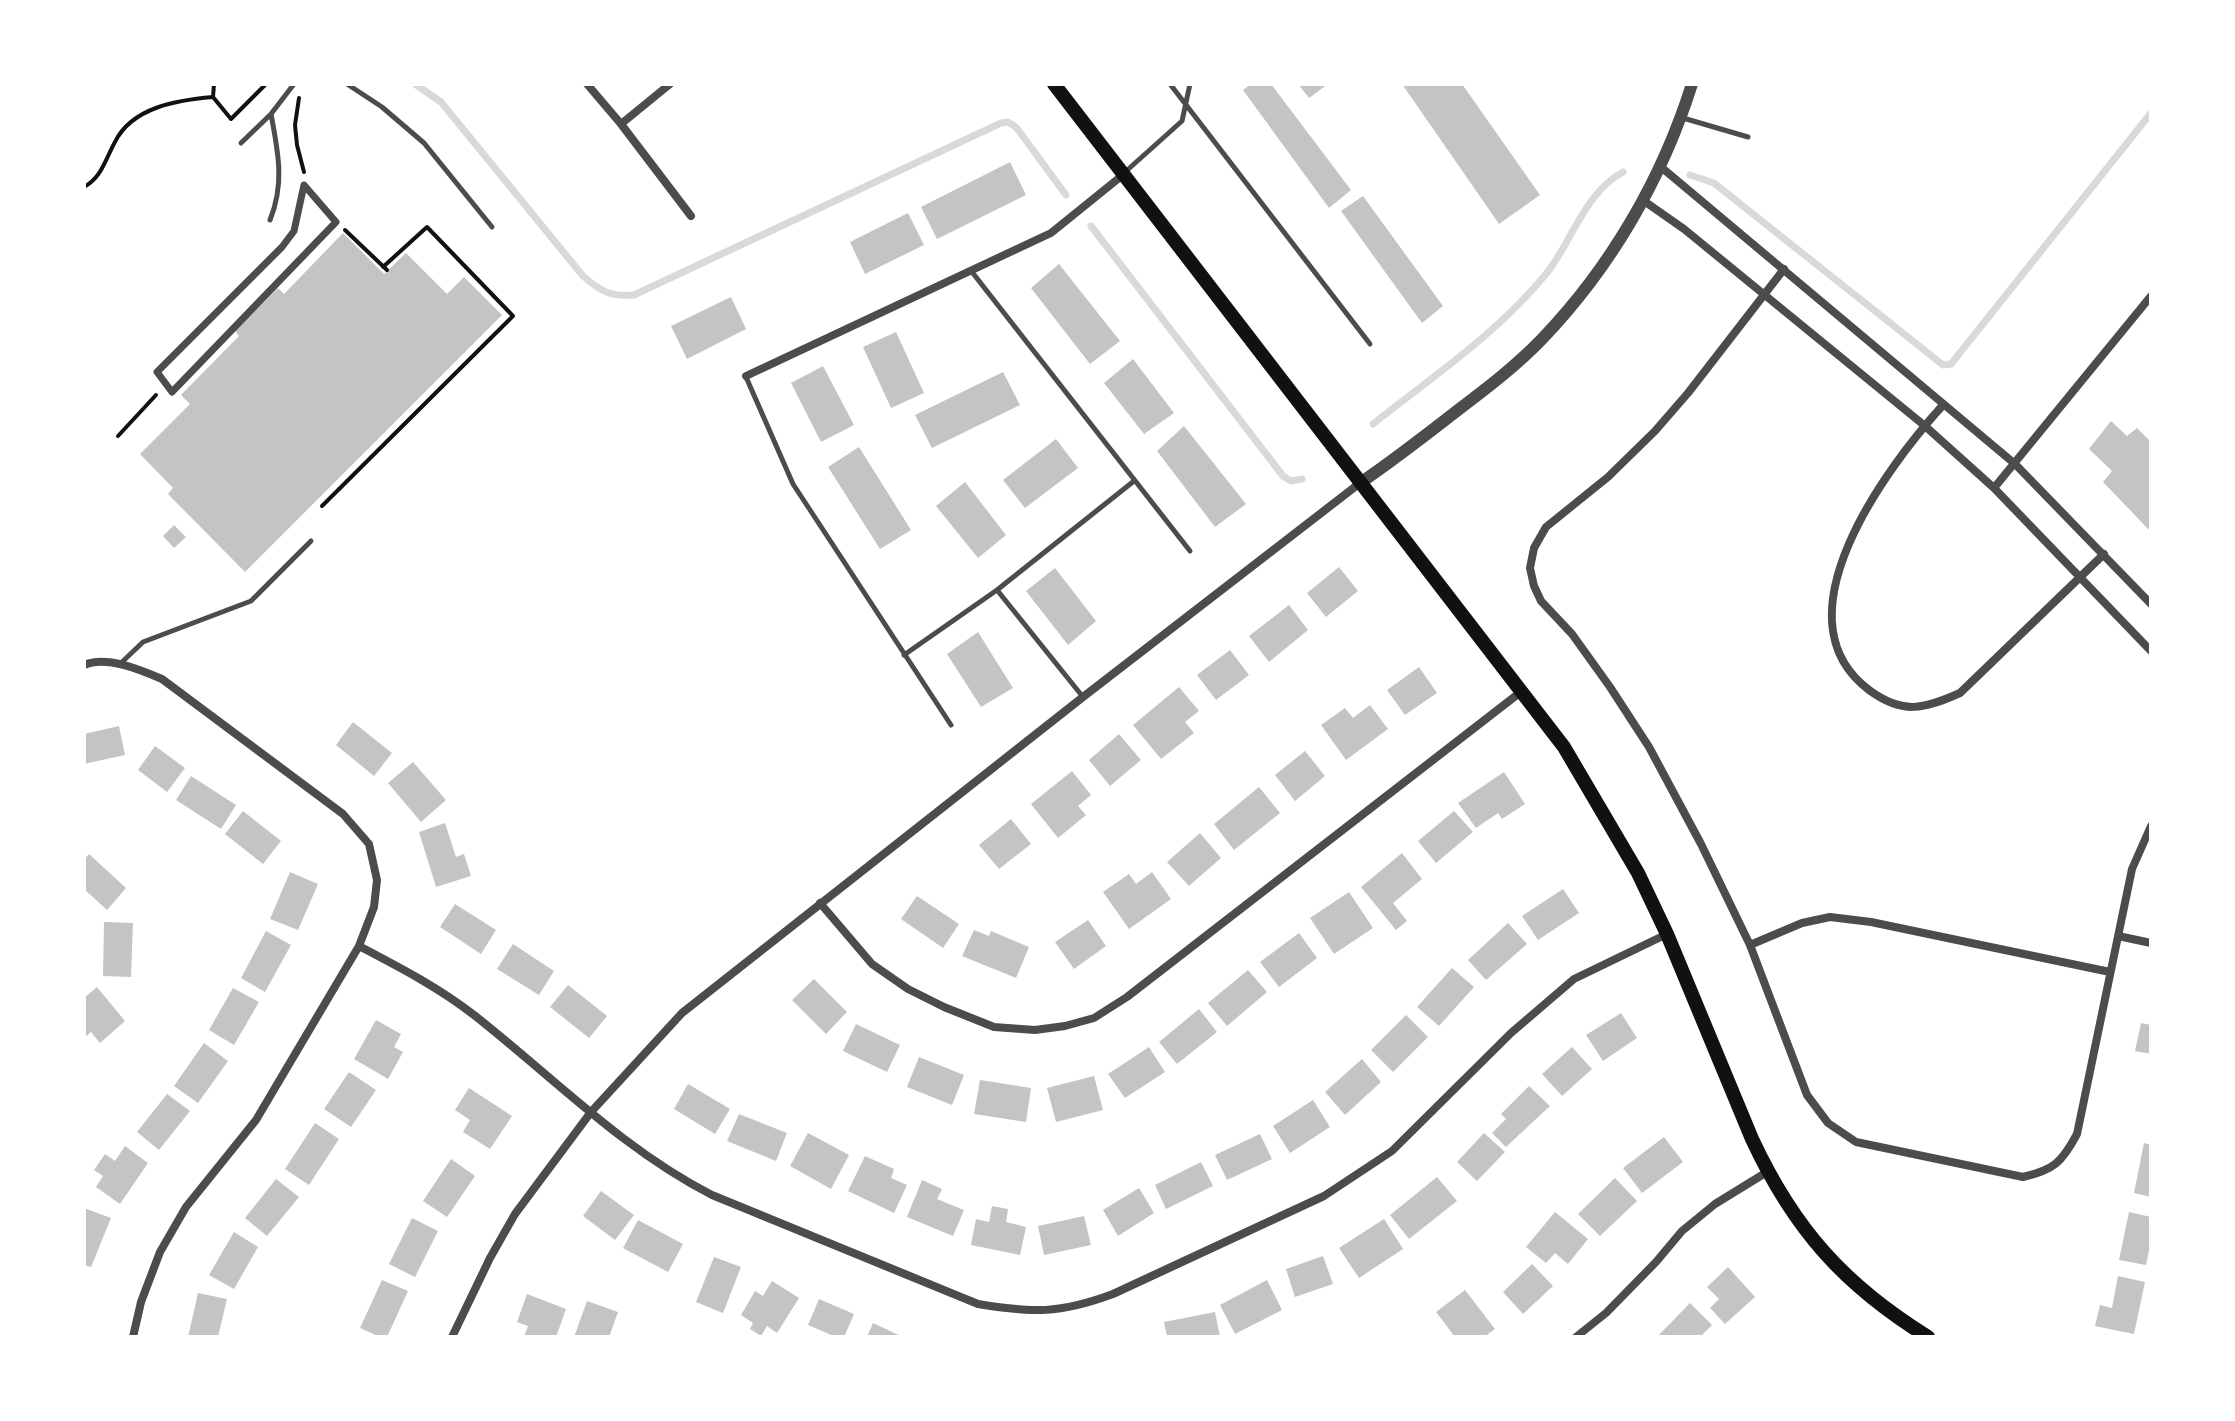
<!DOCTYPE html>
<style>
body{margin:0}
#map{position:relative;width:2235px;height:1421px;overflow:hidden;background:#fff;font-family:Lato,sans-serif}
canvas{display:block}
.frame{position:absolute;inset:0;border:86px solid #fff;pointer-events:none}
</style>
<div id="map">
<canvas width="2235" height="1421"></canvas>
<div class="frame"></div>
</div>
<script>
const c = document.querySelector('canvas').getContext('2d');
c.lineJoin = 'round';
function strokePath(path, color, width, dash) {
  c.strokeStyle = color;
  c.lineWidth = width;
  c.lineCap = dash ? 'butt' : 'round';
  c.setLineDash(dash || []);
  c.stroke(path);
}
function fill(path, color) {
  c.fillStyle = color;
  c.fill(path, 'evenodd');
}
const stream = new Path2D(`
 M415 84 441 102 583 276C600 291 610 297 634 295L1001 123 1008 122 1016 127 1066 195
 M1690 175 1714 183 1943 365 1951 364 2151 113
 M1091 226 1283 476 1291 481 1302 479
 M1373 424C1432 377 1498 333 1546 274 1572 242 1584 193 1623 172`);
const building = new Path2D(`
 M1251 84H1271L1351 190 1329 208 1243 90Z
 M1298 84H1328L1309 98Z
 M1402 84H1462L1540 195 1499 224Z
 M1010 162 1026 195 937 239 921 207Z
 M1363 196 1443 306 1422 323 1341 211Z
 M908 213 924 245 865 274 850 242Z
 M343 233 384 274 406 253 447 294 464 277 502 315 245 572 168 494 173 488 140 454 190 404 181 395 239 336 235 331 278 288 284 294Z
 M1059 264 1120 341 1090 364 1031 288Z
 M731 297 746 329 687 359 671 326Z
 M896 332 924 393 891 408 863 347Z
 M1133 359 1174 413 1144 434 1104 383Z
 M823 366 854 425 821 442 791 383Z
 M1003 372 1020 405 932 448 915 415Z
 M2111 421 2127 436 2137 428 2151 442V532L2103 482 2112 471 2089 449Z
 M1184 426 1246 504 1215 527 1157 451Z
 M1056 439 1078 468 1025 508 1003 480Z
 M859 447 911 530 880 549 828 467Z
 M965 482 1006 535 978 558 936 506Z
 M174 525 186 537 174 548 163 536Z
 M1339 567 1358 591 1326 617 1307 593Z
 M1055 568 1096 621 1068 645 1026 591Z
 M1289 605 1308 630 1269 662 1249 636Z
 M978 632 1013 688 981 707 947 654Z
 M1230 650 1249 675 1216 700 1197 675Z
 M1419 667 1437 693 1405 715 1387 690Z
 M1179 687 1199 711 1185 722 1194 733 1161 759 1133 725Z
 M1370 705 1388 729 1346 760 1321 725 1345 708 1353 718Z
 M353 722 392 753 374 776 336 745Z
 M119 726 125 755 84 764V734Z
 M1119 734 1141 760 1110 786 1089 760Z
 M155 746 185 768 167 792 138 770Z
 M1305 751 1325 776 1295 801 1275 775Z
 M413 762 446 800 421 822 388 783Z
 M1072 771 1091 795 1078 806 1086 815 1058 838 1031 804Z
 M1504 772 1525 804 1502 819 1498 813 1476 828 1458 803Z
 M191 776 236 805 221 829 176 800Z
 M1259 787 1280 813 1234 850 1214 824Z
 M243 811 281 841 263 864 225 834Z
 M1454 811 1473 832 1436 863 1418 841Z
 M1011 819 1031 844 999 869 979 845Z
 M445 823 456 857 464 854 471 876 436 887 419 832Z
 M1200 833 1221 858 1189 886 1167 862Z
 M1402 853 1422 879 1393 903 1407 921 1396 930 1361 887Z
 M89 854 126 888 107 910 84 889V860Z
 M290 872 318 884 298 930 270 919Z
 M1152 872 1171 899 1129 929 1103 892 1129 874 1136 884Z
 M1563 889 1579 913 1538 940 1522 916Z
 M1349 892 1373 928 1334 954 1310 918Z
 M917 896 959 924 943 948 901 919Z
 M455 904 496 930 481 954 440 927Z
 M1088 920 1106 946 1074 969 1055 942Z
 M104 922 133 923 131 977 103 976Z
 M1508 923 1527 944 1486 980 1468 960Z
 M974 930 989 936 991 931 1029 947 1016 978 962 956Z
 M266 931 291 945 265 992 241 978Z
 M1299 933 1317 958 1279 987 1260 962Z
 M513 944 554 971 539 995 497 969Z
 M1452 968 1474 987 1439 1026 1417 1007Z
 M1248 970 1267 992 1227 1026 1208 1003Z
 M814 979 847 1012 826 1034 792 1000Z
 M568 985 607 1016 589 1038 550 1007Z
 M97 987 125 1021 100 1043 91 1032 84 1038V998Z
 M233 988 259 1002 234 1045 209 1030Z
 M1199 1009 1217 1032 1177 1064 1159 1042Z
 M1621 1013 1637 1038 1603 1061 1586 1035Z
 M1406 1015 1428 1037 1393 1072 1371 1050Z
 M376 1020 401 1034 394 1047 403 1052 388 1079 354 1059Z
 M2141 1023 2151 1025V1054L2135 1051Z
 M856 1024 900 1045 887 1072 843 1051Z
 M204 1043 228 1061 198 1103 174 1086Z
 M1149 1047 1165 1072 1125 1098 1108 1074Z
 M1572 1047 1592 1069 1562 1096 1542 1074Z
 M919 1057 964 1075 952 1105 907 1087Z
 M1362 1059 1381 1082 1345 1115 1325 1092Z
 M349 1072 376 1090 351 1127 324 1109Z
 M1094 1076 1103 1110 1056 1122 1047 1088Z
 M980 1080 1031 1088 1026 1122 974 1114Z
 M688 1084 730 1109 715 1134 674 1109Z
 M1529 1086 1550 1106 1506 1147 1492 1133 1506 1119 1501 1114Z
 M469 1088 512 1116 490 1149 463 1132 470 1120 455 1110Z
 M167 1094 190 1111 159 1150 137 1132Z
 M1313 1100 1330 1127 1290 1153 1273 1126Z
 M739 1114 787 1133 776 1161 727 1141Z
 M315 1123 339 1139 309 1185 285 1169Z
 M808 1133 849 1155 831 1189 790 1166Z
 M1484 1133 1505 1152 1477 1181 1457 1162Z
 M1260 1134 1272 1159 1227 1180 1215 1155Z
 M1664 1137 1683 1162 1642 1193 1623 1168Z
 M2144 1143 2151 1145V1197L2134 1193Z
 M125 1146 148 1163 120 1204 96 1187 103 1176 94 1170 105 1154 115 1161Z
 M865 1156 894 1169 891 1178 907 1185 894 1213 848 1191Z
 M451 1159 475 1176 447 1217 423 1201Z
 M1201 1162 1213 1186 1166 1209 1155 1185Z
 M1437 1177 1457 1201 1409 1239 1390 1215Z
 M1615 1178 1637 1201 1600 1236 1578 1214Z
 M276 1179 299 1197 267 1236 245 1218Z
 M922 1180 942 1189 937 1199 964 1210 953 1236 907 1217Z
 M1139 1188 1154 1213 1118 1236 1103 1210Z
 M601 1191 634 1215 615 1240 583 1216Z
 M992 1206 1008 1209 1006 1222 1026 1227 1020 1255 971 1245 976 1219 989 1222Z
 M84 1208 111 1218 91 1267 84 1265Z
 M1555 1212 1588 1239 1568 1264 1555 1253 1546 1263 1526 1247Z
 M2129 1212 2151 1217V1241L2146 1265 2119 1260Z
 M1084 1216 1091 1245 1044 1255 1038 1226Z
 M412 1218 438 1231 415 1277 389 1264Z
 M1384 1219 1403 1249 1359 1278 1339 1248Z
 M638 1220 683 1244 668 1272 623 1248Z
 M234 1232 258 1247 234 1289 209 1275Z
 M1323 1256 1333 1284 1295 1297 1286 1269Z
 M714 1257 741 1267 723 1313 696 1302Z
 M1532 1264 1553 1286 1523 1314 1503 1292Z
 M1728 1267 1755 1297 1725 1324 1710 1308 1719 1299 1707 1287Z
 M2118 1276 2145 1282 2134 1334 2095 1326 2100 1305 2112 1308Z
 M382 1280 408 1291 387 1337H380L360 1328Z
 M1267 1280 1282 1310 1235 1334 1220 1305Z
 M772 1281 799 1298 777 1333 767 1326 761 1336 750 1329 753 1323 741 1315 755 1291 763 1296Z
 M1465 1290 1495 1329 1484 1337H1455L1436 1312Z
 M198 1293 227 1299 218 1337H188Z
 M527 1294 566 1309 556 1337H524L528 1326 517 1322Z
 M819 1299 854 1314 844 1337H836L808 1325Z
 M587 1301 618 1312 609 1337H574Z
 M1690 1303 1712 1325 1700 1337H1657Z
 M1215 1312 1220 1337H1167L1164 1322Z
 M873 1323 903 1337H867Z`);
const path = new Path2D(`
 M213 97 231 119 266 84
 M299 98 295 125 297 145 304 172
 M84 187C102 177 105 160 115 142 132 107 178 100 213 97L214 84
 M345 230 387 270
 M118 436 156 395
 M322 506 513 316 427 227 383 267`);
const service = new Path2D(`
 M347 84 382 107 424 143 492 227
 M1170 84 1370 344
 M1683 118 1748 137
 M241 143 270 115
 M1124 173 1182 121 1190 84
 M270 220C285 183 278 152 271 114L294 84
 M972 272 1190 551
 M746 377 793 484 951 725
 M997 590 1083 697
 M904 655 997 590 1134 481
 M121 663 143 642 251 601 311 541`);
const pedestrian = new Path2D(`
 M304 185 336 222 172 392 157 372 282 247 294 231Z`);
const minor = new Path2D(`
 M587 84 621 124 691 216
 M621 124 670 84
 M1661 167 2015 464 2151 604
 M1644 201 1684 229 1925 426 1994 488 2151 651
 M1784 269 1688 393 1655 431 1608 477 1546 527 1534 548 1530 568 1534 586 1541 601 1572 634 1610 687 1649 747 1701 844 1750 945 1807 1095 1828 1123 1856 1142 2023 1177C2054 1170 2062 1162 2077 1134L2132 869 2151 826
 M746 376 1051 233 1124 174
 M1943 405C1887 467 1773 618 1869 690 1903 715 1924 709 1960 693L2104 554
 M1994 488 2151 296
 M84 665C106 655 141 670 162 679L343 814 369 844 377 880 374 907 359 946 256 1120 186 1207 160 1252 141 1302 133 1337
 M820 903 872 964 908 989 944 1007 994 1027 1035 1030 1065 1026 1094 1018 1127 997 1522 691
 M2118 936 2151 943
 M1750 945 1802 923 1830 917 1871 922 2110 972
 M359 946C399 967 438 987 474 1015 553 1077 622 1149 712 1195L978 1304C1033 1313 1059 1314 1113 1294L1324 1196 1392 1151 1511 1033 1574 979 1667 934
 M452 1337 490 1258 515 1214 591 1112 682 1013 1083 697 1360 483
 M1576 1337 1606 1313 1656 1262 1682 1231 1715 1204 1767 1172`);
const tertiary = new Path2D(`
 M1360 483C1394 460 1426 435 1458 410 1487 388 1516 366 1542 339 1611 267 1662 179 1692 84`);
const secondary = new Path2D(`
 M1054 84 1564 747 1638 873 1667 934 1752 1139C1794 1229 1844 1285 1928 1337`);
strokePath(stream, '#d9d9d9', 7);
fill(building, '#c4c4c4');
strokePath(path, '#111', 4);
strokePath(service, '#4c4c4c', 5);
strokePath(pedestrian, '#4c4c4c', 7);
strokePath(minor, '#4c4c4c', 8);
strokePath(tertiary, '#4c4c4c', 12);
strokePath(secondary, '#111', 14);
</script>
